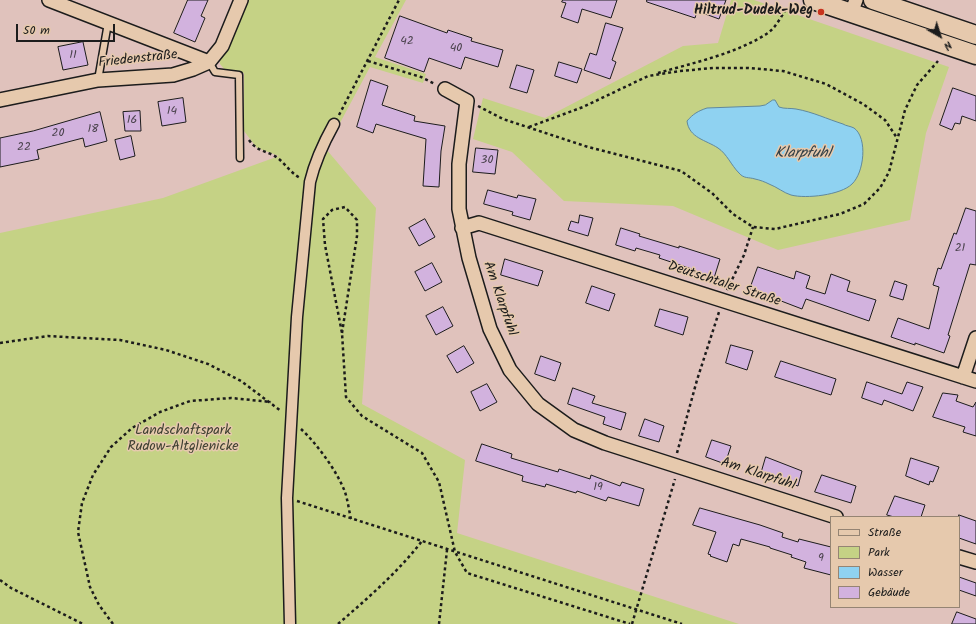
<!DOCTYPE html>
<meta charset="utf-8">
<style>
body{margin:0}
#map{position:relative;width:976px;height:624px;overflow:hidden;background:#e0c2bc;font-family:Kalam,sans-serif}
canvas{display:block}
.legend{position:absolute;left:830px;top:516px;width:130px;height:92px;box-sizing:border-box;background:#e6c9ad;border:1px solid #958473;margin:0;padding:5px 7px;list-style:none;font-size:12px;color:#1c1c1c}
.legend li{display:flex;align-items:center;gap:8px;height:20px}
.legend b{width:20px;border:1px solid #958473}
.north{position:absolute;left:920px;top:16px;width:40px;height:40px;-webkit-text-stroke:3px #e6c9ad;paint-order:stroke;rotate:141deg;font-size:11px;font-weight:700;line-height:16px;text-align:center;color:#1c1c1c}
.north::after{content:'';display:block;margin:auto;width:14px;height:18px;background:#1c1c1c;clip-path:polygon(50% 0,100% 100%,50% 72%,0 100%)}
.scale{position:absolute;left:16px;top:24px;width:99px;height:18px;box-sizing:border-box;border:2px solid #1c1c1c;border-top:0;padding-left:5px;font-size:12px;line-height:14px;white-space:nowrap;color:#1c1c1c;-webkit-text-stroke:3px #e6c9ad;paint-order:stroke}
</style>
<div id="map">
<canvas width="976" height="624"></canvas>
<ul class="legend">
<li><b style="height:5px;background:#e6c9ad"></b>Straße</li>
<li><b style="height:11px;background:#c5d285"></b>Park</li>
<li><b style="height:11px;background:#8fd2f1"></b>Wasser</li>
<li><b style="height:11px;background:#d2b2de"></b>Gebäude</li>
</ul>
<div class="north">N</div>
<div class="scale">50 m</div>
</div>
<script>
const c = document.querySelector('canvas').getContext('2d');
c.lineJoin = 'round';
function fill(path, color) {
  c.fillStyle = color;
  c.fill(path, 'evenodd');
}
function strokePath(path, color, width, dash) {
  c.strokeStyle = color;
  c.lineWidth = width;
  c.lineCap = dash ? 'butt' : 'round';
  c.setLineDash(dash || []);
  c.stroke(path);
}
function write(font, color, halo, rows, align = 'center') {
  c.font = font + ' Kalam,sans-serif';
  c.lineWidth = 3;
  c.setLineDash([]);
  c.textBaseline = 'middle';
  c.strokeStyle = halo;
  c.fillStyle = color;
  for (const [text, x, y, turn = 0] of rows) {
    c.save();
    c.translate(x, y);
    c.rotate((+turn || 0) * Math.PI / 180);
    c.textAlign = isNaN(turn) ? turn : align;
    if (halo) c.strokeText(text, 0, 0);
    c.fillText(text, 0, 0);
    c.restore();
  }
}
const green = new Path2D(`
 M248 0H406L375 57 426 74 423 83 370 67 326 149 376 208 362 404 465 460 457 533 739 624H0V233L163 198 279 156 257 148 244 131V73L225 70 220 64V57Z
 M731 0H754L949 67 926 133 910 220 778 250 673 206 564 201 512 152 473 139 483 98 545 118 683 46 718 43Z`);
const water = new Path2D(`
 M773 100H775L779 107C784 109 791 108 796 109 813 112 827 119 843 124 846 126 850 126 854 128 868 138 864 173 852 184 841 195 806 199 791 195 784 193 777 187 769 184 765 182 760 180 755 179 749 177 744 179 739 173 731 165 727 154 718 148 706 140 689 138 687 121 693 114 698 111 707 108L760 106 765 105Z`);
const building = new Path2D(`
 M188 0H208L201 16 205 18 195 42 174 33Z
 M563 0H617L611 18 582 9 578 23 561 17 566 3 562 2Z
 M647 0H726L719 19 697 11 695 18 647 2Z
 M400 16 447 33 448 30 472 38 471 41 503 50 498 67 465 57 461 69 429 58 424 72 385 58Z
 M606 23 623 28 612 60 616 62 610 79 584 70 590 53 596 55Z
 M83 42 88 65 63 70 58 47Z
 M559 62 582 69 577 83 555 76Z
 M517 65 534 70 527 93 510 88Z
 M371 80 388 86 382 105 415 116 414 121 445 126 441 151 439 187 423 186 426 139 376 124 373 133 357 127Z
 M953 88 976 96V121L962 116 960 124 955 123 952 130 940 125Z
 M183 98 186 122 162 126 158 102Z
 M140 111 141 131H125L123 112Z
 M100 112 107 141 85 147 83 138 37 150 39 159 0 167V138L33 131Z
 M131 136 135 156 120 160 115 140Z
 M476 148 498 150 495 174 473 172Z
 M488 190 517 198 518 195 536 199 530 220 512 215 513 212 484 204Z
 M966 208 976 211V265L970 264 948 335 950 336 944 353 915 343V345L891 337 898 318 929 329 939 287 933 285 938 268 941 269 954 233 956 234Z
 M580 215 593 218 588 236 568 230 571 221 578 223Z
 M425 219 435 237 419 246 409 228Z
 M621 228 640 234 639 236 679 248V246L720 259 714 278 692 271V269L659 258 660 255 636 248 635 251 616 245Z
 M505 259 543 271 538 286 501 275Z
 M432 263 442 282 425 291 415 272Z
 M758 267 794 279 796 271 810 276 806 288 825 294 831 274 850 281 847 291 876 300 869 321 806 299 802 309 750 289Z
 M895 281 907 285 903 300 890 296Z
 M592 286 615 294 609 311 586 303Z
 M443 307 453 326 436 335 426 316Z
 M660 309 688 317 683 335 655 326Z
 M731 345 753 351 747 370 726 363Z
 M464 346 474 363 457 373 447 356Z
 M541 356 561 363 555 381 535 374Z
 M781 361 836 379 831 395 775 377Z
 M867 382 902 394 907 382 923 387 913 411 884 400 882 405 862 398Z
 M487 384 497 402 480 411 471 392Z
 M573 388 595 396 592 403 626 413 621 430 603 424 605 417 568 404Z
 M943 393 958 395 956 401 973 407 976 402V436L963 432 965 427 933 417Z
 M645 419 664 426 659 442 639 436Z
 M712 440 731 446 725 464 706 457Z
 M482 444 512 454 511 458 558 472 559 469 590 479 591 475 620 486 622 482 644 489 639 506 608 497 606 501 577 491 576 493 546 484 545 487 522 481 523 476 476 461Z
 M766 457 802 471 798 486 761 474Z
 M911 458 939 467 933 482 930 481 929 485 906 476Z
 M822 475 856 486 851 503 815 492Z
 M895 496 925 505 921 517H894L887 515Z
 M700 508 760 525 783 533 782 537 798 542 799 539 831 547V575L804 568 806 562 791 557 792 555 770 548V547L741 539 739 546 733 544 727 562 710 556 711 555 708 554 716 532 693 525Z
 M959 515 976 521V544L959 538Z
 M959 577 976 583V596L959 590Z
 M957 612 976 619V624H952Z`);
const path = new Path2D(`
 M368 61 421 77 435 84
 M658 73C693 63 738 53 768 33 776 27 781 17 786 9
 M478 106 503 119 588 147 681 171 712 193 733 214 753 227 775 229 840 214 864 204 880 188 889 172 905 110 917 85 938 61
 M339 115 399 0
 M529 127 583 107 648 76 680 71 713 68H748L783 71 826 84 863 104 885 120 897 138
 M249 140C258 153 268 150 279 159 286 165 291 173 300 178
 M727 290 744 255 753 227
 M342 333 357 236V220L345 207 332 210 323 219 325 245 342 333 346 397 362 416 422 453 439 482 455 552 467 573 630 624
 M0 343 48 336 120 340 166 350 208 364 241 381 281 411
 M301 429C317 444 337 471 345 492 348 501 349 511 351 519
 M677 453 697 380 719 312
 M297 501 682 624
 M0 580 11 588 83 624
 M113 624 99 605 90 587 78 532 82 503 93 475 111 447 132 428 160 412 190 401 231 398 271 402
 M338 624C368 598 398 572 422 541
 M439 624 447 550
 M632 624 675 479`);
const service = new Path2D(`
 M209 62 215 72 239 75 240 158
 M98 80 108 23`);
const pedestrian = new Path2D(`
 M290 624 287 498 297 317 310 182C315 161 324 142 334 124`);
const minor = new Path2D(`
 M49 0 209 62
 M851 13 856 0
 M445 89 467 101 459 164V209L469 258 490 329 510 370 538 404 574 430 605 443 836 517
 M0 100 98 80 173 75 193 69 209 62 222 46 241 0
 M462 228 479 223 976 381
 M963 377 976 338
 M959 557 976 562`);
const secondary = new Path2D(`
 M813 0 976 55
 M873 0 976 35`);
const markers = [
 [821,12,4,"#c8321e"]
];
const numberNames = [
 ["42",407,42],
 ["40",456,49],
 ["11",73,56],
 ["14",172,112],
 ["16",132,121],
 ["18",93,130],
 ["20",58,134],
 ["22",24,148],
 ["30",487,161],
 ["21",960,249],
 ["19",598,488],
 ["9",821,559]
];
const poiNames = [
 ["Hiltrud-Dudek-Weg",813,12]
];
const streetNames = [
 ["Friedenstraße",138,60,-6],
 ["Deutschtaler Straße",724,285,18],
 ["Am Klarpfuhl",499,299,71],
 ["Am Klarpfuhl",758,475,18]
];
const parkNames = [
 ["Landschaftspark",183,432],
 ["Rudow-Altglienicke",183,448]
];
const waterNames = [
 ["Klarpfuhl",803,154]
];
fill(green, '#c5d285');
fill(water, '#8fd2f1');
strokePath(water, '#61899c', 1);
fill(building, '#d2b2de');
strokePath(building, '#1c1c1c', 1);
strokePath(service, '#1c1c1c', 9);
strokePath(pedestrian, '#1c1c1c', 13);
strokePath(minor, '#1c1c1c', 16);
strokePath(secondary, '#1c1c1c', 21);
strokePath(path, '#1c1c1c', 2.5, [3, 3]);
strokePath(service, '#e6c9ad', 6);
strokePath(pedestrian, '#e6c9ad', 10);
strokePath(minor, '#e6c9ad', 13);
strokePath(secondary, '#e6c9ad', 18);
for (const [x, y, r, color] of markers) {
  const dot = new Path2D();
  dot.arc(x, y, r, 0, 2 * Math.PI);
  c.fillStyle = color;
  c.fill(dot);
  strokePath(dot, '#e6c9ad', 1.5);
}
write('12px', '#4a424c', null, numberNames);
write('bold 14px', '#1c1c1c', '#e6c9ad', poiNames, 'right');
write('14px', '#1c1c1c', '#e6c9ad', streetNames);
write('14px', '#3e4031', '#e6c9ad', parkNames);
write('italic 15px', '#334047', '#e6c9ad', waterNames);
</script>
